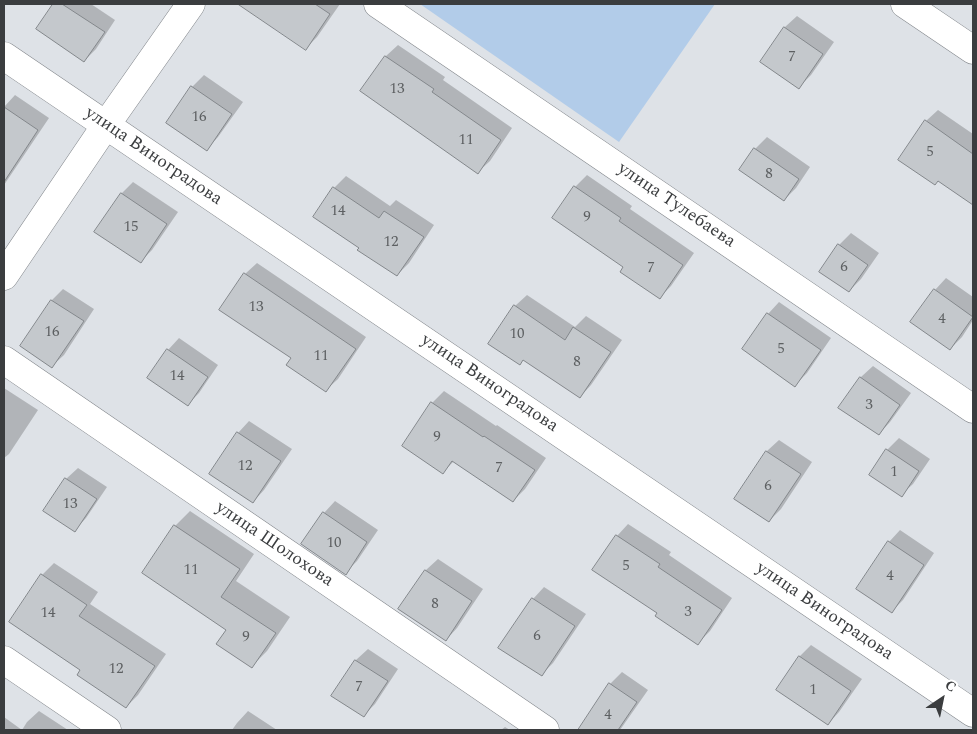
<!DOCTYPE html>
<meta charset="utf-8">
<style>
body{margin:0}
#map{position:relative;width:977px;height:734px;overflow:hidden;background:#dee2e7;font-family:Spectral,serif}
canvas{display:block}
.frame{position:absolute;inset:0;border:5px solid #3b3d3f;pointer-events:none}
.north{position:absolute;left:917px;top:674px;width:50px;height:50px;-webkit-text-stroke:4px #fff;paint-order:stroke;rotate:34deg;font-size:14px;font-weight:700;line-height:20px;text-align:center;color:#3b3d3f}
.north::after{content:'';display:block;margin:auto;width:18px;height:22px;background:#3b3d3f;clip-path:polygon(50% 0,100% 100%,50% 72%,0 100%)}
</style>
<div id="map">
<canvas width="977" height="734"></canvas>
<div class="frame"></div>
<div class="north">С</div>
</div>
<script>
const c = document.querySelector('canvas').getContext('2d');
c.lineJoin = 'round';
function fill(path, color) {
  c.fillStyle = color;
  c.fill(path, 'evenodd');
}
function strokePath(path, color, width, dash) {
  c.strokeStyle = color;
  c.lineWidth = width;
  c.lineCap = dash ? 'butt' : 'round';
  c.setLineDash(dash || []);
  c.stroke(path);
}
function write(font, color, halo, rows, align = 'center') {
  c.font = font + ' Spectral,serif';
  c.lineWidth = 4;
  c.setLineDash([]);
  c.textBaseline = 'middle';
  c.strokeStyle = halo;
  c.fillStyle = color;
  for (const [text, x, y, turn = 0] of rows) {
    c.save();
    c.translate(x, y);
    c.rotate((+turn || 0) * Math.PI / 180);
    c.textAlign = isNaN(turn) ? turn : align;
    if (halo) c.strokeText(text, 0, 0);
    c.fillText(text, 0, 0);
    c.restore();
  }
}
const green = new Path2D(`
 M420 4H715L619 142Z`);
const shadow = new Path2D(`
 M55 4H91L115 20 96 49 84 61 37 29Z
 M256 4H340L317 37 306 48 251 11Z
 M797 16 834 42 811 75 799 87 762 61 785 27Z
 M398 45 445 77 443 80 512 128 490 161 478 172 362 91 386 56Z
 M204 75 243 102 218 137 207 149 192 87Z
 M15 95 49 118 4 185V107Z
 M938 110 973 134V204L938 180 926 121Z
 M767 137 810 167 796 188 784 200 741 170 755 149Z
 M587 175 632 206 630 209 694 253 671 286 659 298 625 267 575 187Z
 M346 176 390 206 396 200 434 225 409 263 397 275 360 247 334 188Z
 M133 182 178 212 152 250 141 261 122 193Z
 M851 233 879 253 861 279 849 291 821 271 839 245Z
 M257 263 366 337 338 379 326 390 292 357 245 274Z
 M946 278 973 297V320L962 337 950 349 935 290Z
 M63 289 94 309 64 355 52 366 21 346 52 300Z
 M527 295 575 327 586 316 622 340 591 385 580 397 524 359 515 306Z
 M779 302 831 338 807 373 795 385 768 314Z
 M179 338 218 365 199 393 188 404 168 350Z
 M873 366 911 393 890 422 879 434 840 408 861 377Z
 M4 388 38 410 9 454 4 458Z
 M444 391 496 426 497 425 546 458 525 489 513 501 454 461 443 472 432 403Z
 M249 421 292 449 264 490 253 502 238 433Z
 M899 438 930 459 913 484 901 495 887 450Z
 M779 440 812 462 781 509 769 521 736 499 767 451Z
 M78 468 107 487 86 518 75 530 66 479Z
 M335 501 378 530 357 561 345 573 324 513Z
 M190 511 254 554 236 581 290 617 267 651 252 666 227 630 175 526Z
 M628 524 671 552 669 555 732 598 710 631 698 643 658 613 617 536Z
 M900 530 934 553 903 600 892 611 889 542Z
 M438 559 483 589 457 628 446 640 400 609 426 570Z
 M54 563 98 592 90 604 166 654 138 695 126 707 82 670 42 575Z
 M544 587 586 614 553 663 541 675 533 599Z
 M811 645 862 679 839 712 828 724 778 690 800 656Z
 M368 649 398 669 375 704 364 715 333 695 356 660Z
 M622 672 648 690 620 730H580L610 684Z
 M39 711 68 730H4V717L22 730 27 722Z
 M248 711 277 730H232L237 723Z
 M505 727 510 730H501Z`);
const building = new Path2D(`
 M53 4H62L105 32 84 62 36 29Z
 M238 4H315L330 14 306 50Z
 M784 27 823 54 799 89 760 62Z
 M385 56 434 89 432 92 501 140 478 174 360 91Z
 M191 86 232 114 207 151 166 123Z
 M4 107 38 130 4 182Z
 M925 120 973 154V205L938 181 935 185 898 160Z
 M754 148 799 179 784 201 739 170Z
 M574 186 621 218 619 221 683 265 660 299 620 272 623 267 552 218Z
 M333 187 379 218 384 211 424 237 397 276 357 250 359 248 313 217Z
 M121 193 167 224 141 263 94 232Z
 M838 244 868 265 849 292 819 272Z
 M244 273 356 349 326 392 286 365 291 358 219 310Z
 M934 289 973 317 950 350 910 322Z
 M51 300 84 321 52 368 20 346Z
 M514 305 565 340 573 327 611 352 580 398 523 360 520 365 488 344Z
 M767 313 821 350 795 387 742 349Z
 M167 349 208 377 188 406 147 378Z
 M860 377 900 405 879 435 838 408Z
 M431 402 483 437 484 436 535 470 513 502 452 461 443 474 402 446Z
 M237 432 281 461 253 503 209 474Z
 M886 449 919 471 902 497 869 475Z
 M766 451 801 474 769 522 734 499Z
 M65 478 97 499 75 532 43 511Z
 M323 512 367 542 346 575 301 544Z
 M174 525 240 569 221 597 276 633 252 668 216 644 226 630 142 573Z
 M616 535 660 564 658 567 722 610 698 645 655 616 657 613 592 570Z
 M888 541 924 565 892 613 856 589Z
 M425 570 472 601 446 641 398 609Z
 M41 574 87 605 79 616 155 666 126 708 77 675 80 670 9 622Z
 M532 598 575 626 542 676 498 648Z
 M799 656 851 691 828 725 776 690Z
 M355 660 388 681 364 717 331 696Z
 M609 683 637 702 618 730H578Z`);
const minor = new Path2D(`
 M378 4 973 409
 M905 4 973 50
 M4 56 973 713
 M4 276 106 125 191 4
 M4 360 545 730
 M4 660 107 730`);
const numberNames = [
 ["7",792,58],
 ["13",397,90],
 ["16",199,118],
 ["11",466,141],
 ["5",930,153],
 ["8",769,175],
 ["14",338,212],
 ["9",587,218],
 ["15",131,228],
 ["12",391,243],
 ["6",844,268],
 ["7",651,269],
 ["13",256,308],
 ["4",942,320],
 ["16",52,333],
 ["10",517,335],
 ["5",781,350],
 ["11",321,357],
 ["8",577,363],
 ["14",177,377],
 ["3",869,406],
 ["9",437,438],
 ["12",245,467],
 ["7",499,469],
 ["1",894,473],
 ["6",768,487],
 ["13",70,505],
 ["10",334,544],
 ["5",626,567],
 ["11",191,571],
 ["4",890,577],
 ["8",435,605],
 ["3",688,613],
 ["14",48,614],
 ["6",537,637],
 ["9",246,638],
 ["12",116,670],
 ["7",359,688],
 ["1",813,691],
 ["4",608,716]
];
const streetNames = [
 ["улица Виноградова",153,157,34],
 ["улица Тулебаева",676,206,34],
 ["улица Виноградова",489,384,34],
 ["улица Шолохова",274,545,34],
 ["улица Виноградова",824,612,34]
];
fill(green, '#b2cce9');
fill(shadow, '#0003');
fill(building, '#c4c8cc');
strokePath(building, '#83878b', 1);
strokePath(minor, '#82868b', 29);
strokePath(minor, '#fff', 28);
write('15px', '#5d6062', null, numberNames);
write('18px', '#3b3d3f', '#fff', streetNames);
</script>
